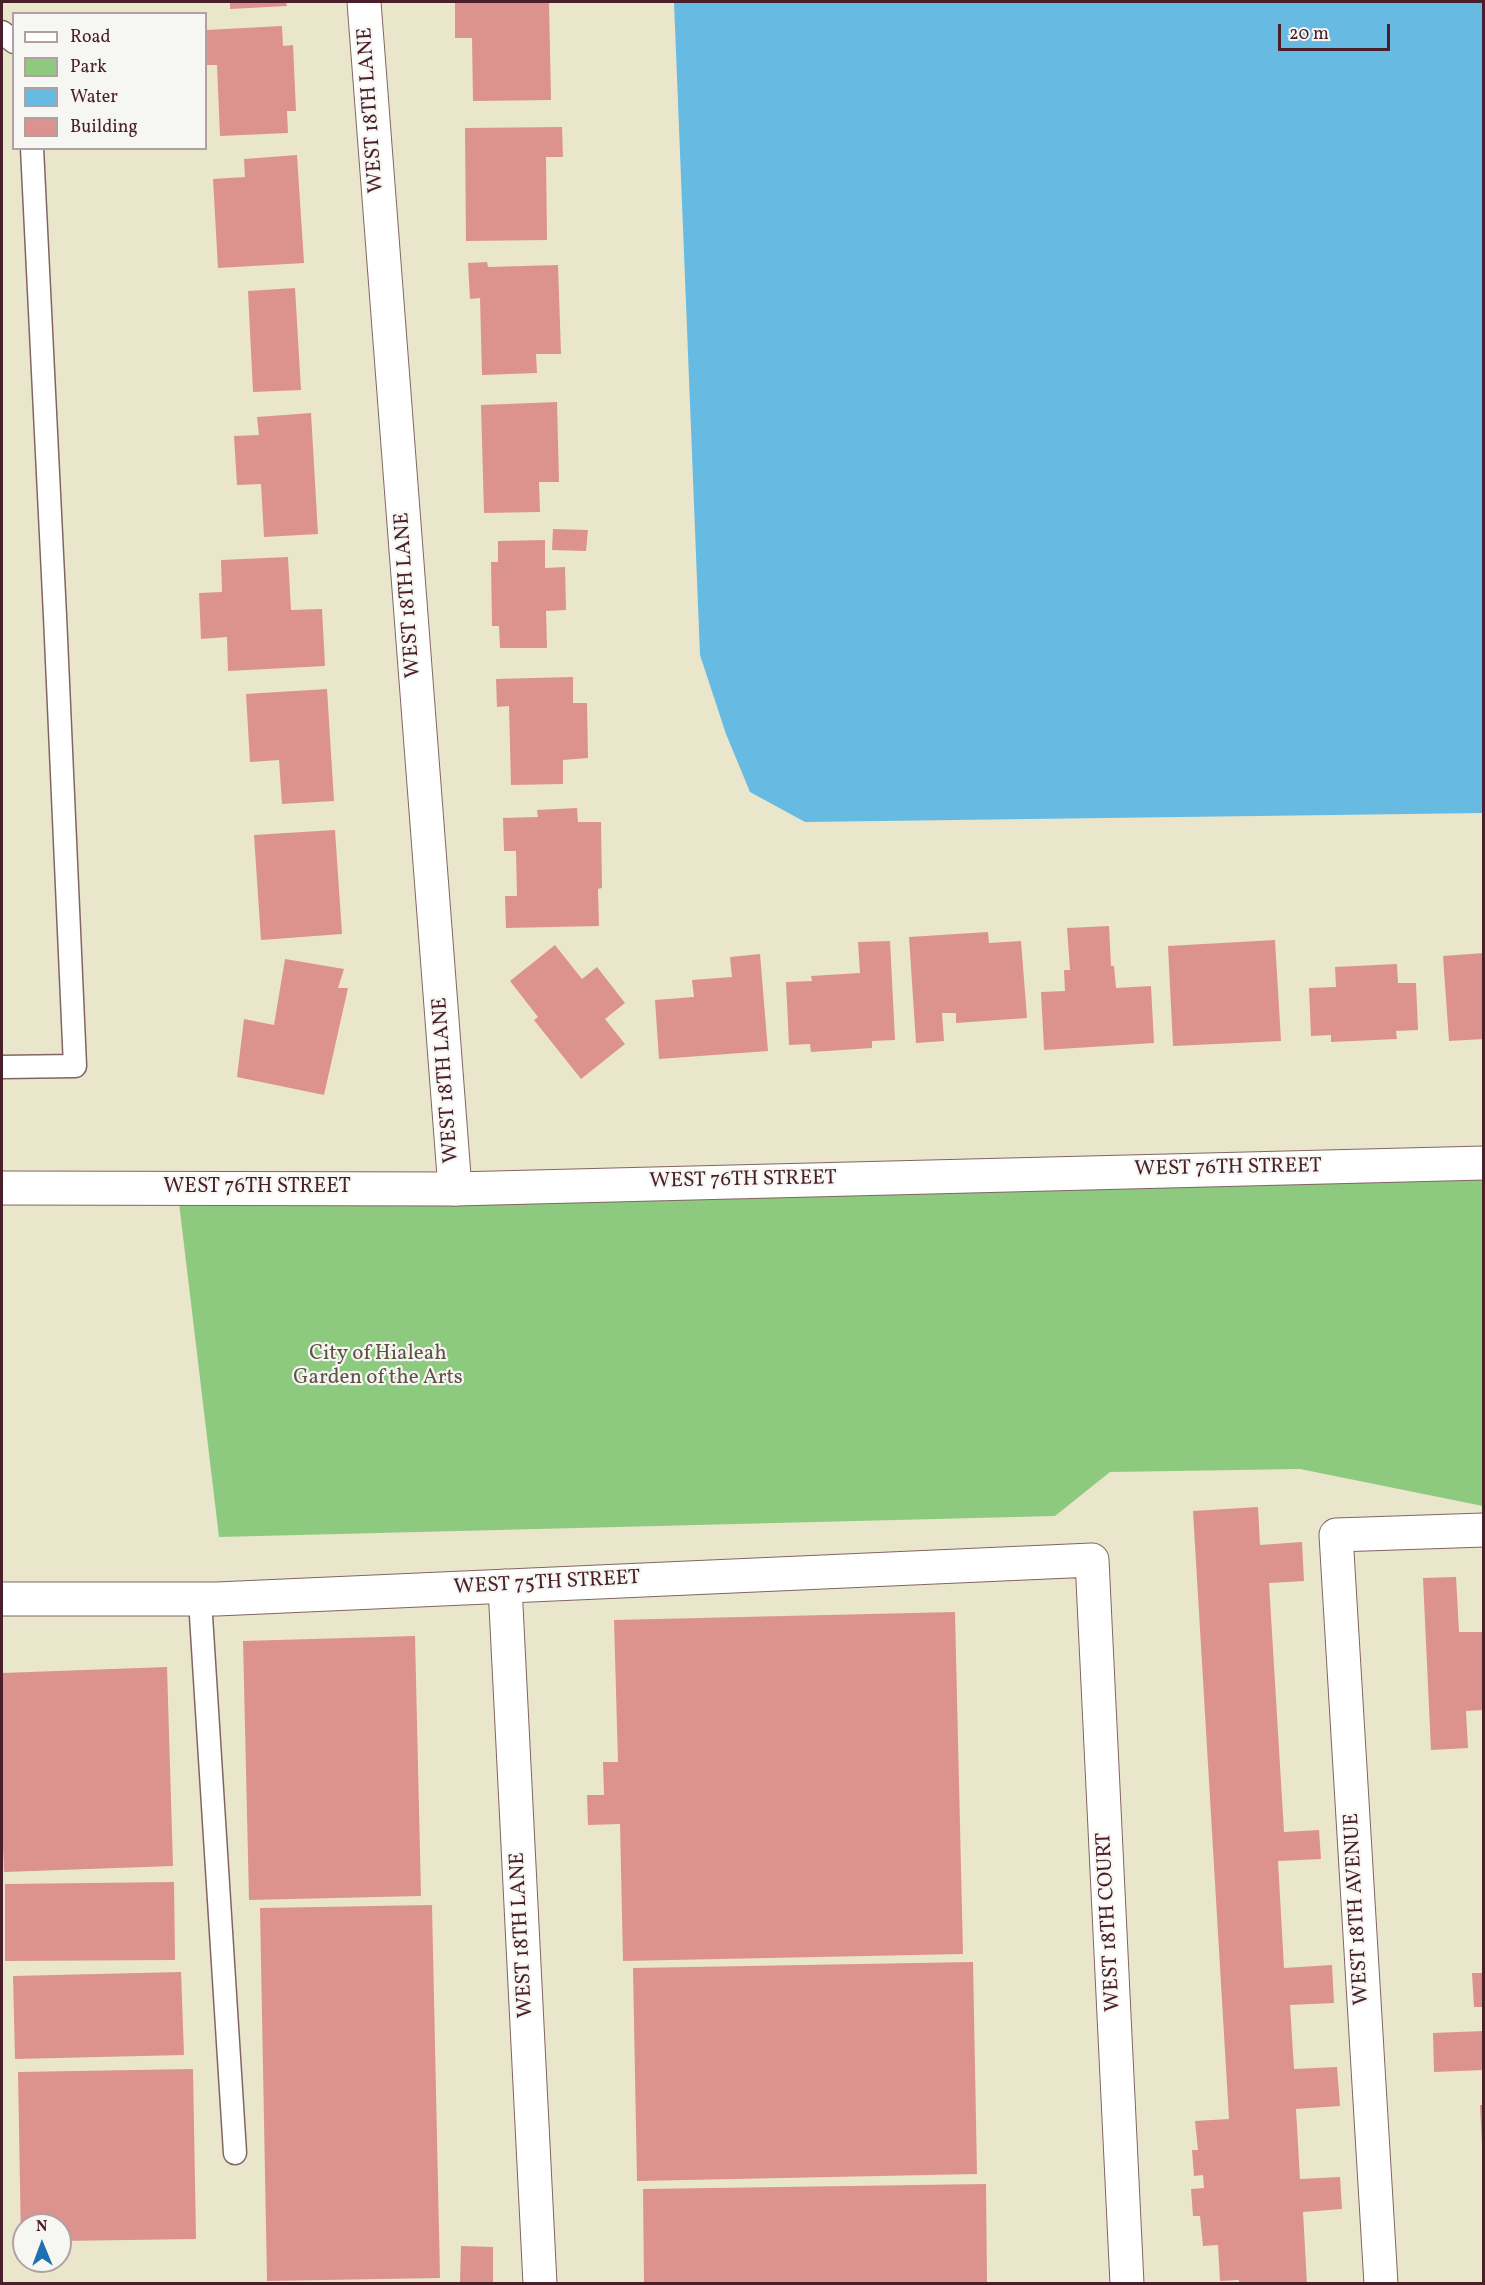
<!DOCTYPE html>
<style>
body{margin:0}
#map{position:relative;width:1485px;height:2285px;overflow:hidden;background:#eae6cb;font-family:Vollkorn,serif}
canvas{display:block}
.frame{position:absolute;inset:0;border:3px solid #4a1f2b;pointer-events:none}
.legend{position:absolute;left:12px;top:12px;width:195px;height:138px;box-sizing:border-box;background:#f6f6f2;border:2px solid #b1a0a2;margin:0;padding:8px 10px;list-style:none;font-size:18px;color:#4a1f2b}
.legend li{display:flex;align-items:center;gap:12px;height:30px}
.legend b{width:30px;border:2px solid #b1a0a2}
.north{position:absolute;left:12px;top:2213px;width:60px;height:60px;box-sizing:border-box;background:#f6f6f2;border:2px solid #b1a0a2;border-radius:50%;rotate:359deg;font-size:16px;font-weight:700;line-height:24px;text-align:center;color:#4a1f2b}
.north::after{content:'';display:block;margin:auto;width:21px;height:27px;background:#1f6fb2;clip-path:polygon(50% 0,100% 100%,50% 72%,0 100%)}
.scale{position:absolute;left:1278px;top:24px;width:112px;height:27px;box-sizing:border-box;border:3px solid #4a1f2b;border-top:0;padding-left:8px;font-size:18px;line-height:21px;white-space:nowrap;color:#4a1f2b;-webkit-text-stroke:4px #f6f6f2;paint-order:stroke}
</style>
<div id="map">
<canvas width="1485" height="2285"></canvas>
<div class="frame"></div>
<ul class="legend">
<li><b style="height:8px;background:#fff"></b>Road</li>
<li><b style="height:16px;background:#8dca7f"></b>Park</li>
<li><b style="height:16px;background:#67bbe3"></b>Water</li>
<li><b style="height:16px;background:#dc938f"></b>Building</li>
</ul>
<div class="north">N</div>
<div class="scale">20 m</div>
</div>
<script>
const c = document.querySelector('canvas').getContext('2d');
c.lineJoin = 'round';
function fill(path, color) {
  c.fillStyle = color;
  c.fill(path, 'evenodd');
}
function strokePath(path, color, width, dash) {
  c.strokeStyle = color;
  c.lineWidth = width;
  c.lineCap = dash ? 'butt' : 'round';
  c.setLineDash(dash || []);
  c.stroke(path);
}
function write(font, color, halo, rows, align = 'center') {
  c.font = font + ' Vollkorn,serif';
  c.lineWidth = 4.5;
  c.setLineDash([]);
  c.textBaseline = 'middle';
  c.strokeStyle = halo;
  c.fillStyle = color;
  for (const [text, x, y, turn = 0] of rows) {
    c.save();
    c.translate(x, y);
    c.rotate((+turn || 0) * Math.PI / 180);
    c.textAlign = isNaN(turn) ? turn : align;
    if (halo) c.strokeText(text, 0, 0);
    c.fillText(text, 0, 0);
    c.restore();
  }
}
const green = new Path2D(`
 M1483 1178V1506L1300 1469 1110 1472 1055 1516 219 1537 179 1203Z`);
const water = new Path2D(`
 M674 2H1483V813L805 822 750 792 726 734 700 655Z`);
const building = new Path2D(`
 M230 2H286L287 6 230 9Z
 M455 2H549L551 100 473 101 472 38H455Z
 M282 26 283 46 293 45 296 111H287L288 133 220 136 217 65H206V30Z
 M562 127 563 157H546L547 240 466 241 465 128Z
 M297 155 304 263 218 268 213 179 245 177 244 159Z
 M487 262 488 267 558 265 561 354H536L537 373 482 375 480 298 470 299 468 263Z
 M295 288 301 390 253 392 248 291Z
 M557 402 559 482H539L540 512 484 513 481 405Z
 M311 413 318 534 264 537 261 484 237 485 234 436 259 435 257 417Z
 M553 529 588 530 586 551 552 550Z
 M545 540V568L565 567 566 610 546 611 547 648H500L499 626H492L491 562H498V541Z
 M288 557 291 610 322 609 325 666 228 671 227 637 201 639 199 593 222 592 221 560Z
 M573 677V703H587L588 758 563 760V784L511 785 509 706 497 707 496 679Z
 M327 689 334 801 282 804 279 760 250 762 246 694Z
 M577 808 578 822H601L602 888 598 889 599 926 506 928 505 896H517L516 851H504L503 818 538 817 537 810Z
 M335 830 342 934 261 940 254 835Z
 M1109 926 1111 966H1114L1116 988 1151 986 1154 1043 1044 1050 1041 992 1065 991 1064 970H1070L1067 928Z
 M988 932 989 943 1021 941 1027 1018 956 1023V1013H942L944 1041 916 1043 909 937Z
 M1275 940 1281 1041 1173 1046 1168 946Z
 M890 941 895 1040 872 1041V1048L811 1052 810 1044 789 1045 786 982 812 981 811 976 860 973 858 942Z
 M555 945 582 979 597 967 625 1003 605 1019 625 1044 581 1079 534 1020 538 1017 510 981Z
 M1484 953V1039L1449 1041 1443 956Z
 M760 954 768 1051 659 1059 655 1000 694 997 692 980 732 977 730 957Z
 M285 959 344 969 338 988H348L324 1095 237 1077 244 1019 274 1025Z
 M1397 964 1398 983H1416L1418 1030 1396 1031 1397 1039 1331 1042V1035L1311 1036 1309 988 1336 987 1335 967Z
 M1258 1507 1260 1545 1302 1542 1304 1581 1269 1583 1284 1832 1319 1830 1321 1859 1278 1861 1284 1968 1332 1965 1334 2003 1290 2005 1294 2069 1337 2067 1340 2106 1296 2109 1300 2179 1340 2177 1342 2209 1303 2212 1307 2284H1239V2280L1220 2281 1218 2245 1203 2246 1200 2216H1193L1191 2189 1204 2188 1203 2175 1194 2176 1192 2150H1198L1195 2121 1229 2119 1193 1511Z
 M1456 1577 1459 1632H1484V1710L1466 1711 1468 1748 1431 1750 1423 1578Z
 M955 1612 963 1954 623 1961 620 1824 588 1825 587 1795H604L603 1762H618L614 1620Z
 M415 1636 421 1896 249 1900 243 1641Z
 M167 1667 173 1866 4 1872 3 1847H2V1673Z
 M174 1882 175 1960 5 1961V1884Z
 M432 1905 440 2278 267 2281 260 1908Z
 M973 1962 977 2174 637 2181 633 1968Z
 M181 1972 184 2055 15 2059 13 1976Z
 M1472 1973H1484V2007H1474Z
 M1484 2031V2070L1434 2072 1433 2033Z
 M193 2069 196 2239 60 2241V2225H24V2242H21L18 2072Z
 M1480 2105H1484V2146H1482Z
 M986 2184 987 2284H644L643 2189Z
 M461 2246 493 2247V2282H460Z`);
const service = new Path2D(`
 M2 32 14 42
 M2 1067 75 1066 55 616 32 148
 M200 1600 235 2153`);
const minor = new Path2D(`
 M364 2 455 1189
 M505 1586 540 2284
 M2 1599H217L1092 1560 1127 2284
 M1381 2284 1336 1535 1484 1530`);
const tertiary = new Path2D(`
 M2 1188 455 1189 1484 1163`);
const streetNames = [
 ["WEST 18TH LANE",372,110,-94],
 ["WEST 18TH LANE",409,595,-94],
 ["WEST 18TH LANE",447,1080,-94],
 ["WEST 76TH STREET",1228,1169,-1],
 ["WEST 76TH STREET",743,1181,-1],
 ["WEST 76TH STREET",257,1188],
 ["WEST 75TH STREET",547,1584,-3],
 ["WEST 18TH AVENUE",1358,1909,-93],
 ["WEST 18TH COURT",1110,1922,-93],
 ["WEST 18TH LANE",523,1935,-93]
];
const parkNames = [
 ["City of Hialeah",378,1355],
 ["Garden of the Arts",378,1379]
];
fill(green, '#8dca7f');
fill(water, '#67bbe3');
fill(building, '#dc938f');
strokePath(service, '#826563', 25);
strokePath(minor, '#826563', 35);
strokePath(tertiary, '#826563', 35);
strokePath(service, '#fff', 22);
strokePath(minor, '#fff', 33);
strokePath(tertiary, '#fff', 33);
write('21px', '#4a1f2b', '#f6f6f2', streetNames);
write('21px', '#5e5244', '#f6f6f2', parkNames);
</script>
